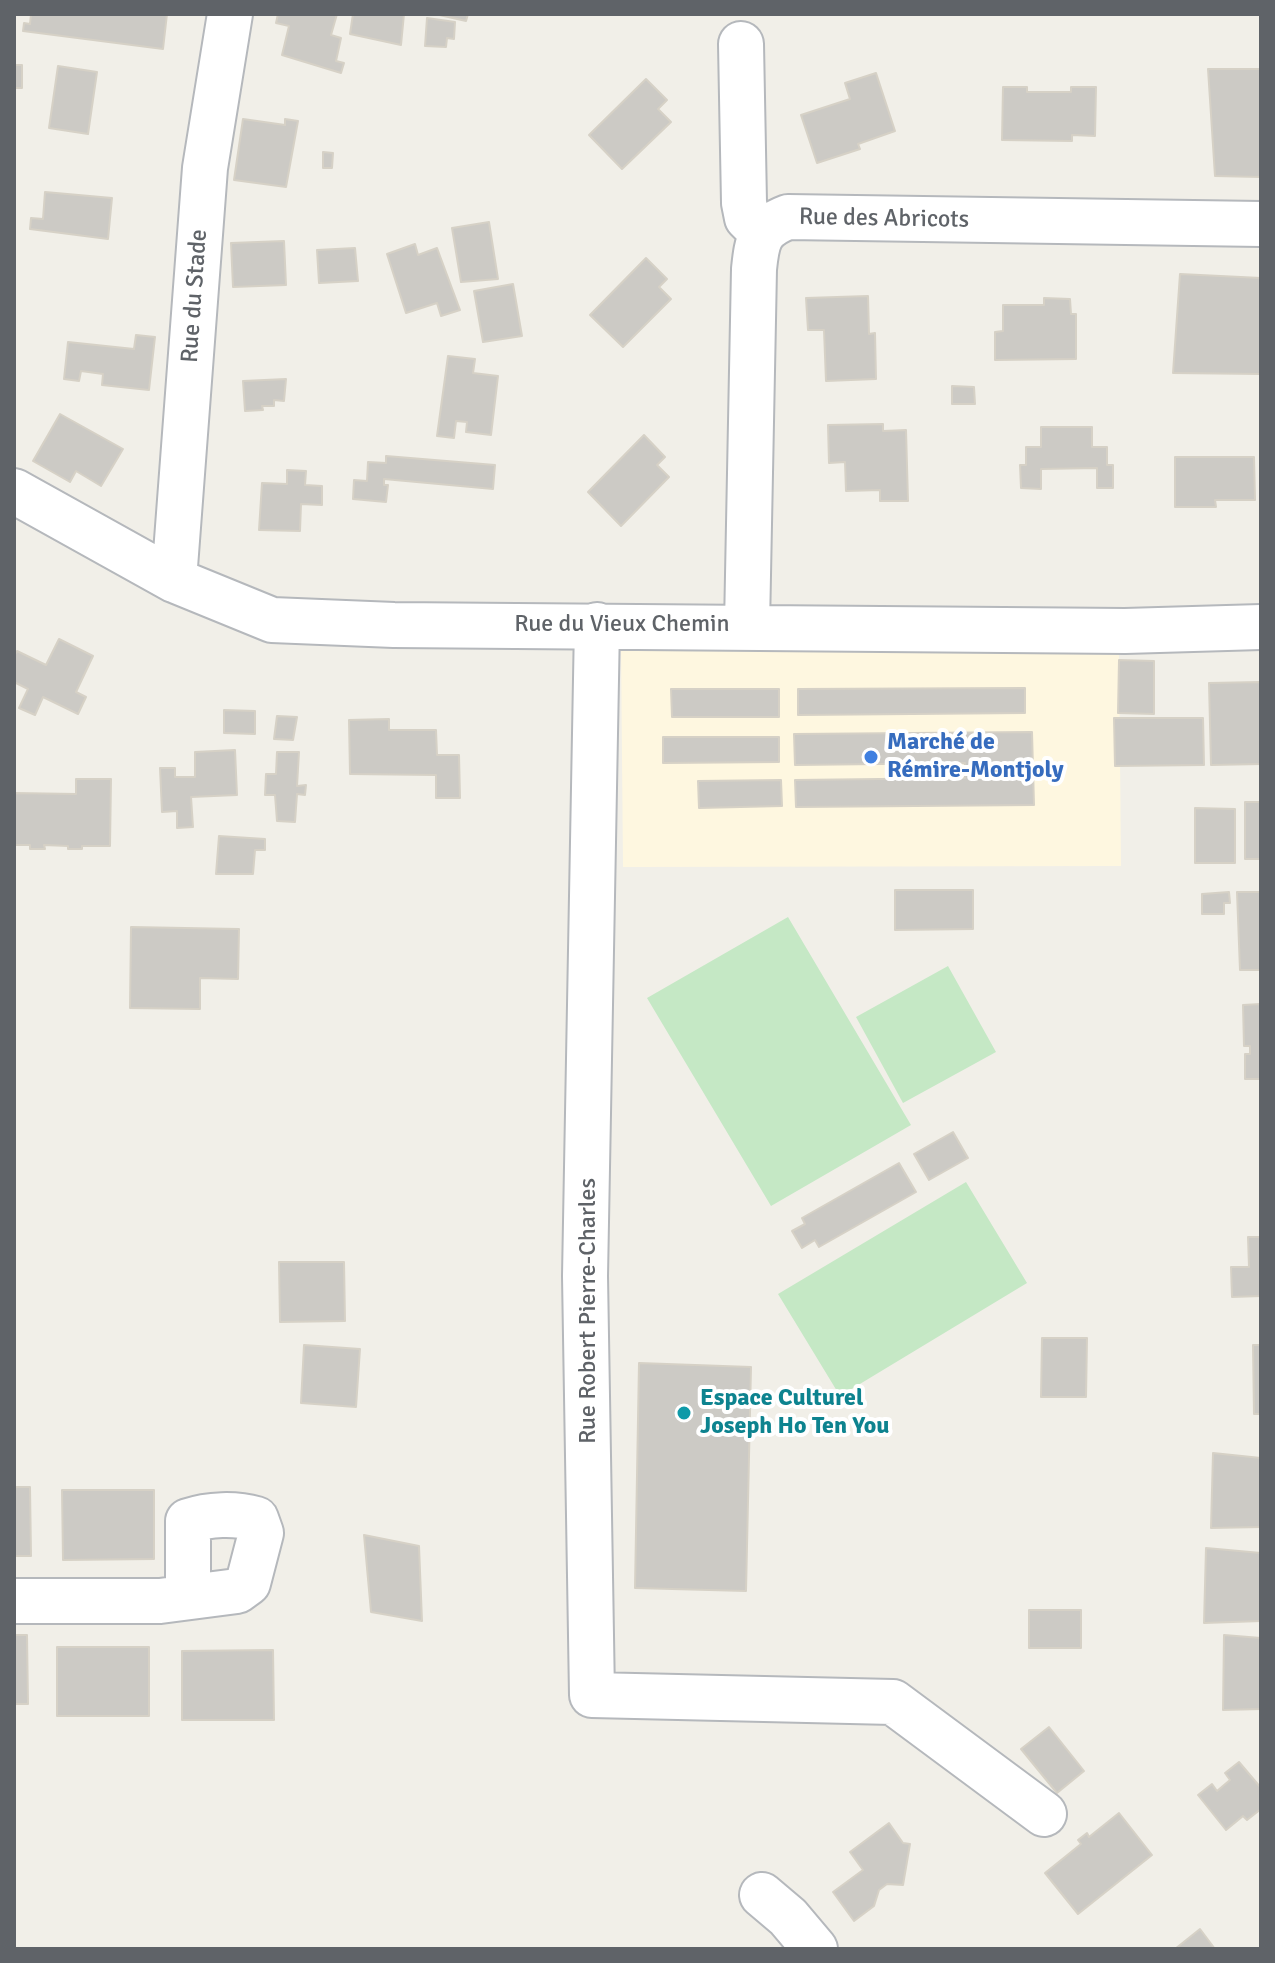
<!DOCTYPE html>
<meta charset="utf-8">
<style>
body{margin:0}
#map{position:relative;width:1275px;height:1963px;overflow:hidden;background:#f1efe8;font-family:Signika,sans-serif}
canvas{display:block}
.frame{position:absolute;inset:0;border:16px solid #5f6368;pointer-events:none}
</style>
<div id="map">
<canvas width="1275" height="1963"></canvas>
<div class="frame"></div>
</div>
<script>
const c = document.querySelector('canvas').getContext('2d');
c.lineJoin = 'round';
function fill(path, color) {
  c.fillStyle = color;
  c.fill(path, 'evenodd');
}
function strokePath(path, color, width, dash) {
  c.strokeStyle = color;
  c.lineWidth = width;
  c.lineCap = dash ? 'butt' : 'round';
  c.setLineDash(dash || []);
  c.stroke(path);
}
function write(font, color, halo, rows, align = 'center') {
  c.font = font + ' Signika,sans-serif';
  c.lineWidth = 8;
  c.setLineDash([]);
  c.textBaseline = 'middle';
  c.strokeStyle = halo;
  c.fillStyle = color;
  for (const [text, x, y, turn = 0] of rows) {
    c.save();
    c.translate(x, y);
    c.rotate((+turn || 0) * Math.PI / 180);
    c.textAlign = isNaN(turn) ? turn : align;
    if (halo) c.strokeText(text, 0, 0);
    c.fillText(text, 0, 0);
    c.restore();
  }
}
const commercial = new Path2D(`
 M621 646H1119L1121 866 623 867Z`);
const green = new Path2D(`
 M788 917 911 1125 771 1206 647 998Z
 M948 966 996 1052 903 1103 856 1017Z
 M966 1182 1027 1283 840 1396 778 1294Z`);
const building = new Path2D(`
 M31 14H167L163 49 23 31 24 23 30 24Z
 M278 14H337L331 35 341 38 336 61 344 63 341 73 282 55 289 26 276 23Z
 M353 14H404L401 45 350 34Z
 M435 14H468L466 21Z
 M427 18 455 22 454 39 447 38 446 47 425 46Z
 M14 65H22V88H14Z
 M58 66 97 72 88 134 49 128Z
 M1208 69H1261V177L1215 176Z
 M876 73 895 131 858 144 860 149 817 163 801 115 850 99 845 83Z
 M646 79 667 100 658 109 671 122 622 169 589 135Z
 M1003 87H1027V92H1071V87H1096L1095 136 1072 135V141L1002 140Z
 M243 119 285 125V119L298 121 286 187 234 180Z
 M323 152 333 153 332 168H323Z
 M45 192 112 198 108 239 30 229 31 218 43 219Z
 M489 222 498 279 461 282 452 228Z
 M284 241 286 285 233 287 231 243Z
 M415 244 418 255 437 248 460 310 441 316 437 303 406 313 387 254Z
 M355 248 358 281 319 283 317 250Z
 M646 258 667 279 659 287 671 299 623 347 590 315Z
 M1180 274 1261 278V374L1173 373Z
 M513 284 522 336 483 342 474 291Z
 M868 296 869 334 875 333 876 379 826 381 824 330H808L806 298Z
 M1044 298 1070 299 1071 314H1076V359L995 360V332L1003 331V305H1044Z
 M136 335 155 337 149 390 102 385 103 374 81 371 79 381 64 379 68 342 134 349Z
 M448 356 475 359 473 373 498 376 491 435 466 432 467 422 456 421 454 438 437 436Z
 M286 379 284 401 274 400V406H262L263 410 245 411 243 381Z
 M952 386 974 387 975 404H952Z
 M60 414 123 449 101 486 76 471 70 482 33 461Z
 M883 424V431L906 430 908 501H880V490L846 491 845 462 829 463 828 425Z
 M1041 427H1092V447H1107V465H1113V488H1097V468L1041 469V489L1021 488 1020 465H1026V447H1041Z
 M644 435 665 457 657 465 669 477 621 526 588 492Z
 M386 456 495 465 493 489 384 479V485H388L386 502 353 499 354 480 367 481 368 462 386 463Z
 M1175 457H1254L1255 500H1215L1216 507H1175Z
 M287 470 306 471 305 485 322 486V505L301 504 300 531 259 530 262 483 287 484Z
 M59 639 93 656 76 692 86 697 78 714 43 697 35 715 19 708 28 689 14 682V656L17 651 46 665Z
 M1119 660 1154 661V714L1118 713Z
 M1261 682V764L1211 765 1209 683Z
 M1025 688V713L798 715V689Z
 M671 689H779V717H672Z
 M224 710 255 711V734L224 733Z
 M277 716 297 717 293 740 274 739Z
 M1114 718H1203L1204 765 1115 766Z
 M389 719V730H436L437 755H459L460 798H436V775L350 774 349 720Z
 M1032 732 1034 805 796 807 795 780 965 778V763L795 765 794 734Z
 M663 737H779V762L663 763Z
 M235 750 237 795 191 797 193 827 177 828V811L162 812 160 768H175V777H195V752Z
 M277 752H299L297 786 306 785 305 795 297 794 295 822 277 821 275 795H265L266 774H276Z
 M76 779H111L110 846H82V849H68V846L44 845 45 849H30V845H14V793L76 794Z
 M781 780 782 806 699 808 698 781Z
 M1245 802H1261V859H1245Z
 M1195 808 1235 809V863H1195Z
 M219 836 265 839V850H255L253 874H216Z
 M895 890H973V929L895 930Z
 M1229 892 1230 903H1224V914H1202V894Z
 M1237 892H1261V970H1240Z
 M131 927 239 929 238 979 200 978V1009L130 1008Z
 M1261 1004V1079H1245V1054H1250V1046H1244L1243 1005Z
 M953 1132 968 1158 929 1180 914 1154Z
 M899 1163 916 1192 819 1247 815 1240 802 1248 792 1231 805 1224 802 1218Z
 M1248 1237H1261V1296L1232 1297 1231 1267H1249Z
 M279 1262H344L345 1321 280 1322Z
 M1042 1338H1087L1086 1397H1041Z
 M304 1345 360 1349 356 1407 301 1403Z
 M1253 1345H1261V1414H1254Z
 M639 1363 751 1367 746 1591 635 1588Z
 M1213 1453 1261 1458V1527L1211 1528Z
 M14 1487H30L31 1556H14Z
 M62 1490H154V1559L63 1560Z
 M364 1535 419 1546 422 1621 371 1612Z
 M1206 1548 1261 1553V1621L1204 1623Z
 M1029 1610H1081V1648H1029Z
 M14 1635H27L28 1704H14Z
 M1224 1635 1261 1638V1709L1223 1710Z
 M57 1647H149V1716H57Z
 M273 1650 274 1720H182V1651Z
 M1049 1727 1084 1771 1057 1793 1021 1749Z
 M1239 1762 1261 1788V1809L1247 1820 1243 1816 1226 1830 1198 1795 1212 1784 1217 1791 1230 1780 1225 1773Z
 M1119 1813 1152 1855 1078 1914 1045 1873 1081 1844 1078 1840 1087 1833 1089 1837Z
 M889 1823 903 1843 910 1844 903 1885 887 1884 879 1890 874 1906 854 1921 833 1892 863 1870 850 1852Z
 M1200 1929 1215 1949H1175Z`);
const minor = new Path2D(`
 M741 44 744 203 747 218 762 233
 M14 491 174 580 272 620 394 625 1125 631 1261 627
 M174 580 205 168 230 14
 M597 625 585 1276 592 1695 893 1702 1044 1814
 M747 626 754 269C757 240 759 228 788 217L1261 224
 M14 1601H160L237 1591 248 1583 261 1533 256 1519C235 1513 209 1514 188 1521V1597
 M762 1895 788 1917 815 1949`);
const markers = [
 [871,757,8,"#3f7fe0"],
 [684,1413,8,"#0f9aa8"]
];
const streetNames = [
 ["Rue des Abricots",884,219,1],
 ["Rue du Stade",195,296,-86],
 ["Rue du Vieux Chemin",622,625],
 ["Rue Robert Pierre-Charles",589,1311,-90]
];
const shopNames = [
 ["Marché de",887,743],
 ["Rémire-Montjoly",887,771]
];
const cultureNames = [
 ["Espace Culturel",700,1399],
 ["Joseph Ho Ten You",700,1427]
];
fill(commercial, '#fef7e0');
fill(green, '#c5e8c5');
fill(building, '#cccac5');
strokePath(building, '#d6d1c6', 2);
strokePath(minor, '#b5b8bc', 48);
strokePath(minor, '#fff', 44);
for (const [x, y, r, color] of markers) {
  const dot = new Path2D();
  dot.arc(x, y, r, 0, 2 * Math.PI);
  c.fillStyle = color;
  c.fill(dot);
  strokePath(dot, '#fff', 3);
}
write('24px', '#5f6368', '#fff', streetNames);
write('bold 24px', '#366cbe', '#fff', shopNames, 'left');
write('bold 24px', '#0d838f', '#fff', cultureNames, 'left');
</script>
